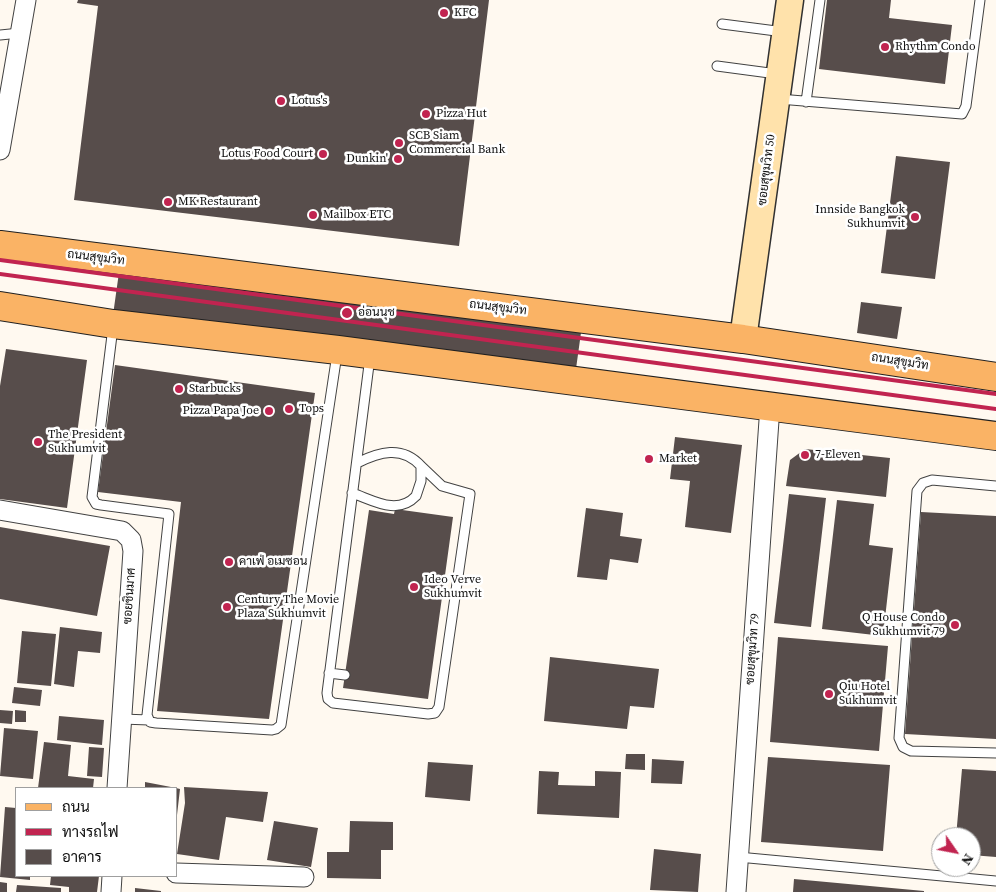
<!DOCTYPE html>
<meta charset="utf-8">
<style>
body{margin:0}
#map{position:relative;width:996px;height:892px;overflow:hidden;background:#fff9f0;font-family:"Source Serif 4",Sarabun,serif}
canvas{display:block}
.legend{position:absolute;left:15px;top:787px;width:162px;height:90px;box-sizing:border-box;background:#fff;border:1px solid #9f9f9f;margin:0;padding:6px 9px;list-style:none;font-size:15px;color:#0f0f0f}
.legend li{display:flex;align-items:center;gap:10px;height:25px}
.legend b{width:25px;border:1px solid #9f9f9f}
.north{position:absolute;left:931px;top:827px;width:50px;height:50px;box-sizing:border-box;background:#fff;border:1px solid #9f9f9f;border-radius:50%;rotate:123deg;font-size:14px;font-weight:700;line-height:20px;text-align:center;color:#0f0f0f}
.north::after{content:'';display:block;margin:auto;width:18px;height:22px;background:#c12450;clip-path:polygon(50% 0,100% 100%,50% 72%,0 100%)}
</style>
<div id="map">
<canvas width="996" height="892"></canvas>
<ul class="legend">
<li><b style="height:6px;background:#fab365"></b>ถนน</li>
<li><b style="height:6px;background:#c12450"></b>ทางรถไฟ</li>
<li><b style="height:14px;background:#574d4b"></b>อาคาร</li>
</ul>
<div class="north">N</div>
</div>
<script>
const c = document.querySelector('canvas').getContext('2d');
c.lineJoin = 'round';
function fill(path, color) {
  c.fillStyle = color;
  c.fill(path, 'evenodd');
}
function strokePath(path, color, width, dash) {
  c.strokeStyle = color;
  c.lineWidth = width;
  c.lineCap = dash ? 'butt' : 'round';
  c.setLineDash(dash || []);
  c.stroke(path);
}
function write(font, color, halo, rows, align = 'center') {
  c.font = font + ' "Source Serif 4",Sarabun,serif';
  c.lineWidth = 5;
  c.setLineDash([]);
  c.textBaseline = 'middle';
  c.strokeStyle = halo;
  c.fillStyle = color;
  for (const [text, x, y, turn = 0] of rows) {
    c.save();
    c.translate(x, y);
    c.rotate((+turn || 0) * Math.PI / 180);
    c.textAlign = isNaN(turn) ? turn : align;
    if (halo) c.strokeText(text, 0, 0);
    c.fillText(text, 0, 0);
    c.restore();
  }
}
const building = new Path2D(`
 M78 0H489L459 246 74 200 98 6 77 3Z
 M827 0H891L889 18 952 25 945 84 819 69Z
 M896 156 950 162 935 279 881 273Z
 M122 251 584 311 575 376 113 315Z
 M861 302 902 307 897 339 857 333Z
 M6 349 87 360 67 508 0 499V386Z
 M115 365 315 393 269 719 157 711 181 502 98 492Z
 M675 437 742 445 731 533 685 527 690 481 670 479Z
 M805 449 890 458 886 497 786 486 790 460Z
 M789 494 826 498 811 627 774 623Z
 M837 500 874 504 869 545 893 548 883 636 822 629Z
 M586 508 623 513 620 536 642 539 638 563 610 559 607 580 577 577Z
 M395 509 453 517 428 699 343 688 369 510 394 514Z
 M921 512 996 516V739L905 734Z
 M0 527 110 546 97 616 0 599Z
 M60 627 102 632 100 653 78 651 74 687 54 684Z
 M22 631 56 634 51 686 17 683Z
 M778 637 888 646 879 751 770 742Z
 M550 657 659 669 654 708 630 706 627 729 544 721Z
 M14 687 42 690 40 706 12 703Z
 M0 710 13 711 12 724 0 723Z
 M15 710 26 711V722H15Z
 M59 716 104 720 102 745 57 740Z
 M4 728 38 731 33 779 0 776Z
 M44 742 71 745 68 776 94 779 93 788H38Z
 M89 747 104 748 102 777 87 776Z
 M626 754H645V770L625 769Z
 M768 757 890 765 883 851 761 842Z
 M652 759 684 761 682 784 651 783Z
 M428 762 473 765 470 801 425 797Z
 M962 769 996 771V857L971 855V837H956Z
 M539 771 559 772 558 785 595 786V771L621 772 619 818 537 814Z
 M145 782 171 787V788H145Z
 M184 787 268 792 263 822 226 817 219 860 177 854 185 803Z
 M176 788 180 789 177 815H176Z
 M5 807 16 808V876H30V880L0 877Z
 M274 821 318 828 311 867 267 860Z
 M350 821 393 822V850H381V879L327 878V852H349Z
 M654 849 701 854 698 892 650 890Z
 M51 876H99L97 892H69V887L50 885Z
 M794 879 924 891V892H793Z
 M0 882 7 883V892H0Z
 M17 885 61 888V892H16Z
 M135 888 161 891V892H135Z`);
const lane = new Path2D(`
 M722 24 784 32
 M0 35 20 33
 M717 66 777 74
 M779 99 962 114 966 106 980 0
 M806 102 820 0
 M113 327 92 497 96 504 101 505 169 514 147 715 150 722 156 723 272 730 276 729 281 725 337 354
 M370 357 327 693 328 699 333 703 428 714 435 713 439 707 470 494 442 486 421 466
 M996 486 932 480 923 483 917 491 899 738 903 747 911 751 996 753
 M352 493C373 500 397 516 416 496L421 481V466C402 445 379 452 357 463
 M329 673 345 675
 M122 719 149 720
 M738 857 996 881`);
const street = new Path2D(`
 M0 150 26 0
 M0 510 122 531 131 540 133 551 117 788
 M176 873 304 877
 M111 892 112 876
 M736 892 770 406`);
const secondary = new Path2D(`
 M743 339 790 0`);
const primary = new Path2D(`
 M0 245 743 339 996 377
 M0 306 113 324 338 350 996 436`);
const rail = new Path2D(`
 M0 260 996 394
 M0 274 996 409`);
const markers = [
 [444,13,5,"#c12450"],
 [885,47,5,"#c12450"],
 [281,101,5,"#c12450"],
 [426,114,5,"#c12450"],
 [399,143,5,"#c12450"],
 [323,154,5,"#c12450"],
 [398,159,5,"#c12450"],
 [168,202,5,"#c12450"],
 [313,215,5,"#c12450"],
 [915,217,5,"#c12450"],
 [347,313,6,"#c12450"],
 [179,389,5,"#c12450"],
 [289,409,5,"#c12450"],
 [269,411,5,"#c12450"],
 [38,442,5,"#c12450"],
 [805,455,5,"#c12450"],
 [649,459,5,"#c12450"],
 [229,562,5,"#c12450"],
 [414,587,5,"#c12450"],
 [227,607,5,"#c12450"],
 [955,625,5,"#c12450"],
 [829,694,5,"#c12450"]
];
const poiNames = [
 ["KFC",454,13],
 ["Rhythm Condo",895,47],
 ["Lotus's",291,101],
 ["Pizza Hut",436,114],
 ["SCB Siam",409,136],
 ["Commercial Bank",409,150],
 ["Lotus Food Court",313,154,"right"],
 ["Dunkin'",388,159,"right"],
 ["MK Restaurant",178,202],
 ["Innside Bangkok",905,210,"right"],
 ["Sukhumvit",905,224,"right"],
 ["Mailbox ETC",323,215],
 ["อ่อนนุช",358,313],
 ["Starbucks",189,389],
 ["Tops",299,409],
 ["Pizza Papa Joe",259,411,"right"],
 ["The President",48,435],
 ["Sukhumvit",48,449],
 ["7-Eleven",815,455],
 ["Market",659,459],
 ["คาเฟ่ อเมซอน",239,562],
 ["Ideo Verve",424,580],
 ["Sukhumvit",424,594],
 ["Century The Movie",237,600],
 ["Plaza Sukhumvit",237,614],
 ["Q House Condo",945,618,"right"],
 ["Sukhumvit 79",945,632,"right"],
 ["Qiu Hotel",839,687],
 ["Sukhumvit",839,701]
];
const streetNames = [
 ["ซอยสุขุมวิท 50",767,170,-83],
 ["ถนนสุขุมวิท",96,258,7],
 ["ถนนสุขุมวิท",498,308,7],
 ["ถนนสุขุมวิท",900,362,9],
 ["ซอยชินมาศ",130,596,-86],
 ["ซอยสุขุมวิท 79",753,649,-86]
];
fill(building, '#574d4b');
strokePath(lane, '#424242', 11);
strokePath(street, '#424242', 21);
strokePath(secondary, '#313131', 29);
strokePath(primary, '#202020', 30);
strokePath(lane, '#fff', 9);
strokePath(street, '#fff', 19);
strokePath(secondary, '#ffe2ab', 26);
strokePath(primary, '#fab365', 28);
strokePath(rail, '#c12450', 4);
for (const [x, y, r, color] of markers) {
  const dot = new Path2D();
  dot.arc(x, y, r, 0, 2 * Math.PI);
  c.fillStyle = color;
  c.fill(dot);
  strokePath(dot, '#fff', 2);
}
write('12px', '#0f0f0f', '#fff', poiNames, 'left');
write('12px', '#0f0f0f', '#fff', streetNames);
</script>
